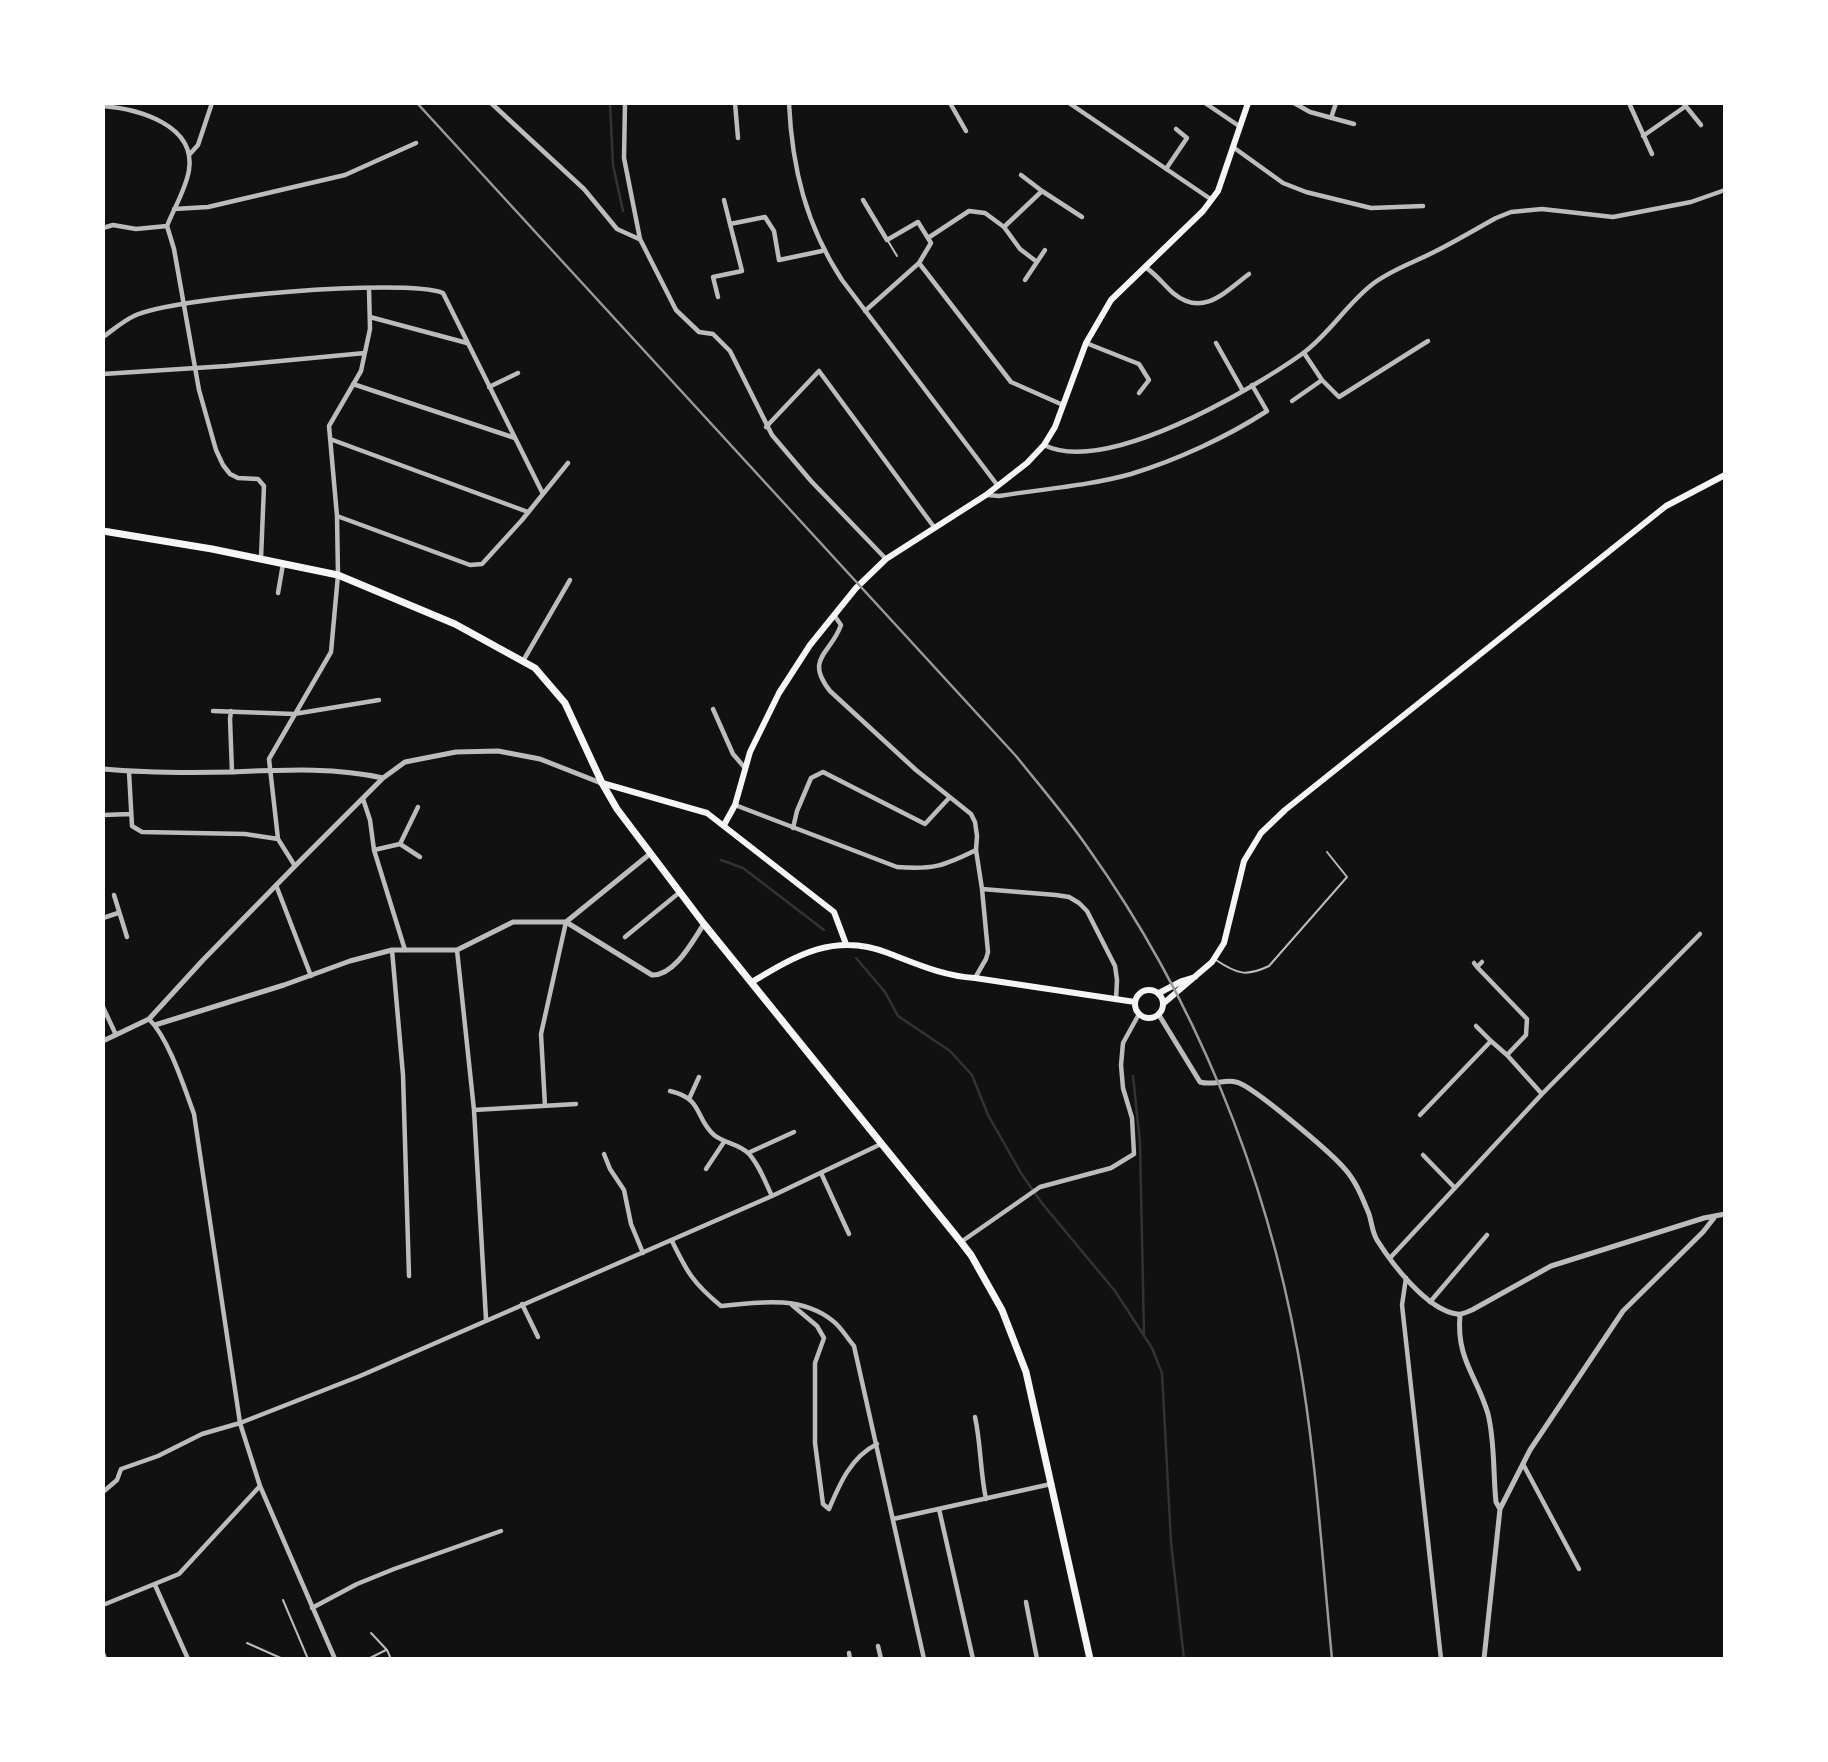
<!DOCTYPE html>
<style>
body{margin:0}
#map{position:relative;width:1828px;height:1762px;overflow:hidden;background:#111;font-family:Quicksand,sans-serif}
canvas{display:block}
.frame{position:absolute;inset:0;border:105px solid #fff;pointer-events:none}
</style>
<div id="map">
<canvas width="1828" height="1762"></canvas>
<div class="frame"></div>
</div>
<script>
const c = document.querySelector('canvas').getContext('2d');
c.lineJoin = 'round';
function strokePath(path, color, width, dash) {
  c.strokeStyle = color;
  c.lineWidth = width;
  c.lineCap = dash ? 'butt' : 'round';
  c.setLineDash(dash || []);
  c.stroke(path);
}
const stream = new Path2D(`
 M610 103 613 165 623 211
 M721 860 743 868 824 930
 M856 958 885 992 898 1016 950 1051 972 1075 988 1115 1021 1173 1041 1202 1115 1291 1152 1348 1162 1373 1171 1542 1184 1659
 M1133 1076 1140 1143 1144 1335`);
const service = new Path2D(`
 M888 241 897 256
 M1216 960C1237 974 1246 977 1269 966L1347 877 1327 852
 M283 1600 308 1659
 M371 1633 387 1650 391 1659
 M247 1643 283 1659
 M368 1659 386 1650`);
const minor = new Path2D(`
 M491 103 584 189 617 229 639 239
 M625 103 624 158 640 239 676 310 699 332 713 334 730 351 772 435 811 481 886 559
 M735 103 738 138
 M789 103C792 168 806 225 842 280L998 486
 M950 103 966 131
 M1069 103 1212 200
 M1205 103 1239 126
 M1294 103 1310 112 1354 124
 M1629 103 1652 154
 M1684 104 1701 125
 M103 106C137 109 196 124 189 170 186 189 174 208 167 226
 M1331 118 1336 103
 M1643 136 1686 106
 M1233 147 1283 183 1306 192 1371 208 1423 206
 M189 155 198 145 212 103
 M1166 169 1187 138 1176 129
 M1021 175 1042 191
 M724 200 730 224
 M863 200 887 240 918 222 931 243 919 263 865 311
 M174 209 208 207 345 175 416 143
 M167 226 174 249 199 390 216 450 223 465 230 474 238 478 258 479 264 486 261 558
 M1004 227 1042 191 1082 217
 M103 228 113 225 136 229 167 226
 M928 238 969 211 985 213 1004 227 1020 249 1037 262
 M919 263 1011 382 1063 405
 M1145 267C1156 274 1164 285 1173 293 1203 318 1225 292 1249 274
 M1025 280 1045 250
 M718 297 713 277 742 271 730 224 765 217 774 231 779 260 822 251
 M370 317 467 343
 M103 337C113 330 123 321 134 316 172 297 406 278 443 293L543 494
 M1086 343 1139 364 1149 380 1139 393
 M1216 343 1243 391
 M1304 353 1322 380 1339 397 1428 341
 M103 374 227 366 365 353
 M353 384 515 438
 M489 387 518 373
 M1292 401 1322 380
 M766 427 819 371 934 527
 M330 439 528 512
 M1044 445C1106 476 1251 390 1302 354 1330 334 1347 303 1374 283 1393 269 1415 262 1436 251 1456 241 1476 229 1496 218L1511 212 1542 209 1613 217 1691 202 1725 190
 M987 495 999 496C1042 489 1088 486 1131 474 1177 460 1227 437 1267 411L1252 385
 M337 516 470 565 482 564 522 520 568 463
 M278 593 283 564
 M834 615 841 625C831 654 804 658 830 691L916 770 971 814 975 822 977 836 976 850 982 889 988 952 986 959 975 978
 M523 661 570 580
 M713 709 733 754 745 768
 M213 711 294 714 379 700
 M231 711 230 719 232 772
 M129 772 132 826 142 832 245 834 278 839
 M363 799 370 820 374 850 405 950
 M735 805 897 867C932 870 944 866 976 850
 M103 815 131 814
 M793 828 797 811 811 778 823 772 925 824 949 798
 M400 844 420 857
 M374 850 400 844 418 807
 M295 866 278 839 269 759 331 652 338 575 337 516 329 426 361 371 370 329 369 288
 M276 885 311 976
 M982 889 1056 895 1069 897 1079 903 1087 911 1115 966 1117 980 1116 1000
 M114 895 127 937
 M103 918 118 913
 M625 937 680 892
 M392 950 403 1075 409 1276
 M457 950 474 1110 486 1319
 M1474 963 1477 967 1482 962
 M1477 967 1527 1019 1526 1035 1507 1055
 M103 1007 116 1035
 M149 1019C169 1039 184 1087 194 1114L240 1423 260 1486 335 1659
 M1491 1041 1507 1055 1542 1094
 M670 1091C704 1099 694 1117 714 1135 724 1143 739 1144 748 1153 759 1164 765 1182 772 1196
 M689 1099 699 1077
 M545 1106 541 1034 566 922
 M474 1110 576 1104
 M1420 1115 1491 1041 1476 1026
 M748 1153 794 1132
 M604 1154 610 1169 624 1190 631 1224 643 1253
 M1423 1155 1455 1188
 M706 1169 724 1142
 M821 1173 849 1234
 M672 1241C687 1272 693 1283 721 1306 758 1302 801 1295 833 1321 841 1327 847 1338 854 1346L924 1659
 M961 1242 1040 1187 1111 1168 1134 1154 1132 1118 1123 1088 1121 1065 1123 1043 1139 1014
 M1390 1258 1542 1094 1700 934
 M1406 1278 1402 1305 1441 1659
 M1430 1302 1487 1235
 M522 1304 538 1337
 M792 1305 817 1326 824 1338 815 1363V1443L823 1504 829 1509C840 1483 851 1457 877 1444
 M975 1417C981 1444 980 1471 986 1499
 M1523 1464 1579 1569
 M103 1492 117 1480 121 1469 158 1456 202 1434 240 1423 360 1376 772 1196 881 1144
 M939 1509 973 1659
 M893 1519 1051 1484
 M155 1585 188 1659
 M1026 1602 1037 1659
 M103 1605 179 1574 260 1486
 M312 1608 357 1584 394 1569 501 1531
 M878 1646 881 1659
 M849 1653 850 1659`);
const tertiary = new Path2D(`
 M103 769C146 773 189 773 233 772 283 770 334 767 383 778
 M566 922 651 853
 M1159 1015 1200 1082C1213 1086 1224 1079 1236 1082 1252 1085 1331 1153 1344 1168 1356 1181 1362 1197 1369 1214 1372 1223 1372 1232 1377 1240 1392 1264 1427 1310 1457 1314 1462 1315 1467 1312 1472 1310L1551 1266 1704 1218 1725 1214
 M155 1025 284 985 350 961 392 950H457L513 922H566L652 975C675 976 693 940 704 924
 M103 1041 149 1019 203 960 295 866 383 778 405 762 456 752 498 751 540 759 601 783
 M1460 1315C1456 1359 1477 1376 1488 1414 1495 1442 1493 1474 1496 1502L1500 1509
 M103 1654 105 1659
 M1484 1659 1500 1509 1530 1450 1623 1311 1703 1232 1714 1218`);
const secondary = new Path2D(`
 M602 783 707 813 834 912 846 944
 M724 825 735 805 750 752 779 693 810 645 856 588 886 559 986 495 1027 463 1044 445 1055 427 1086 343 1111 300 1203 211 1218 191 1248 103
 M752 982C797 955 835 932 888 953 917 964 943 976 975 978L1135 1002
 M1135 1004a14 14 0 1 1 28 0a14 14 0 1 1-28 0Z
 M1159 993 1182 981 1195 977
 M1164 1003 1212 962 1224 943 1244 861 1261 833 1285 810 1666 506 1725 475`);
const primary = new Path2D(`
 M103 531 212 549 338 575 455 624 535 668 565 703 602 783 617 809 704 924 961 1242 971 1255 1002 1310 1026 1372 1090 1659`);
const rail = new Path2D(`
 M417 103 1016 756C1040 786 1066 816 1088 848 1194 997 1266 1173 1298 1353 1316 1454 1322 1557 1332 1659`);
strokePath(stream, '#333', 2.5);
strokePath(service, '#bcbcbc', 2);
strokePath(minor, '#bcbcbc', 4.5);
strokePath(tertiary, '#bcbcbc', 5);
strokePath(secondary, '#f5f5f5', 6);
strokePath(primary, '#f5f5f5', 7);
strokePath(rail, '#9a9a9a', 2.5);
</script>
